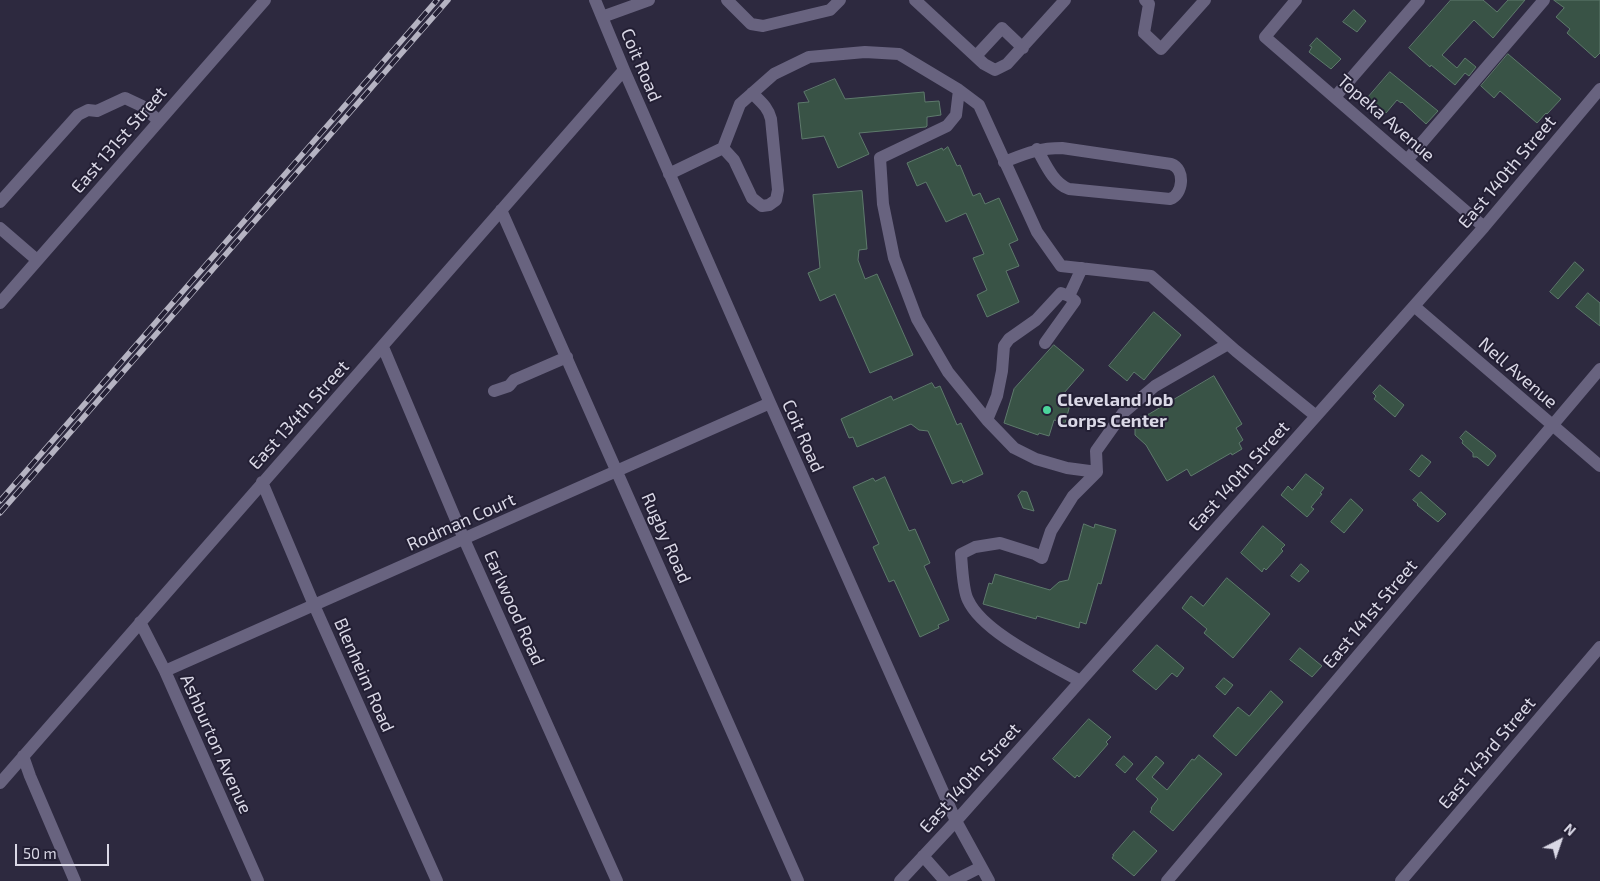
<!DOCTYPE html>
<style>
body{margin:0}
#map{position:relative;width:1600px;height:881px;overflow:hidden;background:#2d293f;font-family:"Exo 2",sans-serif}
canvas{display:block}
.north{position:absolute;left:1535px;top:816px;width:50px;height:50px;-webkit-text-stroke:4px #231f34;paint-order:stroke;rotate:41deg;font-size:14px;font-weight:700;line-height:20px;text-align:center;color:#dad8e6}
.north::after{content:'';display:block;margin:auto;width:18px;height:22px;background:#dad8e6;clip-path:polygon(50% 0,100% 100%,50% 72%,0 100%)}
.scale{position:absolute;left:15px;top:844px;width:94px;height:22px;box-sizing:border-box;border:2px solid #dad8e6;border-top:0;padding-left:6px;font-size:15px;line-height:18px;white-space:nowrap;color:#dad8e6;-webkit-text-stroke:4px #231f34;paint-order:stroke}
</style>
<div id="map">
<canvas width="1600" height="881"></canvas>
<div class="north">N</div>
<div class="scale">50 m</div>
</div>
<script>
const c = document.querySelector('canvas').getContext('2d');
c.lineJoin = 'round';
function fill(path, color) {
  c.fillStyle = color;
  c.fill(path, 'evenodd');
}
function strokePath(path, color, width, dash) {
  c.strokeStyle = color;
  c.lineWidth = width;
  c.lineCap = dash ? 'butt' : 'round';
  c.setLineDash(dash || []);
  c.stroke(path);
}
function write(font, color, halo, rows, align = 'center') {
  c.font = font + ' "Exo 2",sans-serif';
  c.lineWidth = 4;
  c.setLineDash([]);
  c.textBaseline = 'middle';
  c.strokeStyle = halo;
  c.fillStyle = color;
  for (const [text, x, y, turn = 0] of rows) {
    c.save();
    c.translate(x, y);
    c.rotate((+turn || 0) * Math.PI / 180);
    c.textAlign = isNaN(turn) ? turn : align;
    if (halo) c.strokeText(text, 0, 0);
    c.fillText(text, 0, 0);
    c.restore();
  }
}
const building = new Path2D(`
 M1451 0H1483L1497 12 1508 0H1525L1493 38 1474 20 1442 55 1457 68 1465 58 1476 67 1469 76 1465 73 1455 85 1431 65 1430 67 1409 48Z
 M1554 0H1600V53L1595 58 1567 33 1570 29 1556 17 1564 8Z
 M1354 10 1366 21 1357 32 1343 22Z
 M1317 38 1341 59 1331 69 1309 52 1312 47 1310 46Z
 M1508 54 1561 99 1547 114 1546 113 1537 123 1500 91 1494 98 1481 86Z
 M1390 72 1438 111 1426 124 1402 102 1401 103 1397 100 1386 113 1384 111 1380 115 1365 101Z
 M835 79 845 99 924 92 925 102 939 101 941 115 927 117V126L926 127 859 133 869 154 838 168 824 136 802 139 798 103 809 102 804 92Z
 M948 147 957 166 960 165 973 196 980 193 985 204 999 198 1018 240 1009 244 1019 266 1006 271 1019 302 987 317 977 295 987 290 973 258 984 254 966 213 946 222 926 182 917 186 907 163 942 148 943 150Z
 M862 191 867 249 859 250 858 260 865 279 877 274 913 355 870 373 835 294 820 301 808 273 820 268 813 195Z
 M1575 262 1584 270 1558 299 1550 292Z
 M1588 293 1600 303V326L1576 307Z
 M1154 312 1181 335 1144 380 1134 372 1127 381 1109 366Z
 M1054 345 1084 370 1057 401 1070 405 1065 423 1054 420 1049 436 1039 433 1038 435 1004 423 1014 389Z
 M1214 376 1242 424 1236 428 1243 440 1239 443 1242 449 1232 455 1231 453 1191 476 1187 469 1167 481 1146 445 1135 435V424L1140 417 1149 414Z
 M932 383 935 388 940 386 957 425 961 423 983 474 963 483 962 480 952 484 928 431 919 430 911 424 857 447 853 437 849 438 841 419 891 396 893 400Z
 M1380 385 1404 405 1395 417 1374 399 1376 396 1373 393Z
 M1466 431 1494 453 1496 456 1488 466 1477 457H1473V453L1462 443 1463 441 1460 438Z
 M1422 455 1431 462 1419 477 1410 470Z
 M1306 474 1324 488 1320 493 1322 494 1311 507 1314 509 1307 517 1281 495 1288 486 1292 490Z
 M885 477 909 531 915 529 930 563 924 566 949 620 938 625 939 628 920 637 894 580 889 582 873 547 879 544 853 487 873 478 875 481Z
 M1022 491 1027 492 1034 511 1023 508 1018 496Z
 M1421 492 1446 514 1438 522 1417 505 1418 504 1413 500Z
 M1351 499 1363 510 1344 533 1331 522Z
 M1084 524 1094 528 1095 524 1116 530 1101 584 1098 583 1086 624 1080 622 1079 628 1037 616 1036 619 983 604 989 583 992 584 995 574 1050 590 1059 582 1068 580Z
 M1263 526 1285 545 1281 549 1283 551 1266 570 1264 568 1262 572 1241 553Z
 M1301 564 1309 571 1299 582 1291 576Z
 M1227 578 1270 614 1233 658 1204 633 1207 629 1182 608 1191 596 1203 606Z
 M1157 645 1184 668 1177 677 1172 673 1156 690 1133 671Z
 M1300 648 1322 666 1312 677 1290 660Z
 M1224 678 1233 685 1225 695 1216 687Z
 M1271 691 1283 702 1236 756 1213 736 1238 707 1249 716Z
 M1089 719 1111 737 1106 742 1108 744 1079 777 1077 775 1075 778 1053 759Z
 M1199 755 1222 774 1173 831 1150 812 1152 809 1151 808 1158 799 1136 779 1156 756 1164 763 1152 777 1167 790 1192 759 1194 760Z
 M1124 756 1133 764 1125 773 1116 765Z
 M1134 831 1157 851 1134 876 1112 858 1114 855H1113Z`);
const minor = new Path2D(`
 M595 0 624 70 770 403 956 821 989 881
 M727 0 751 24 763 26 830 10 840 0
 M915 0 984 64 995 70 1007 64 1065 0
 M1145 0 1149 4 1144 33 1161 49 1205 0
 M1296 0 1265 37 1484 227
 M602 17 649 0
 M976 56 1002 28 1023 48
 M959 90 956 115 947 126 880 158 883 204 894 258 917 319 948 372 987 420 1014 448 1036 459 1067 468 1097 472
 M1335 97 1419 0
 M723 148 734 160 752 198 762 206 769 205 776 200 778 190 771 119C768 107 761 102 752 93
 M1407 160 1544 0
 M1004 162C1025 154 1038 148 1062 148L1171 164C1186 169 1183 195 1170 199L1069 189C1053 183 1045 163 1037 149
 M669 174 723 148 740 104 774 74 809 57 865 52 899 54 959 90 979 105 1037 232 1061 266 1151 276 1236 351 1316 416
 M0 202 78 115 88 110 97 111 125 98 142 106 159 121
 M501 210 798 881
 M0 228 37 260
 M0 303 265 0
 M1414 306 1600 466
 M1045 343 1075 301 1069 296
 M383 347 464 539 617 881
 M494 391 509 386 514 380 567 357
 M987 420 997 396 1002 371 1004 346 1009 339 1036 320 1061 293 1069 296 1082 268
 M262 482 314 605 437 881
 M140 622 165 671 258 881
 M165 671 770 403
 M1080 681C1049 663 983 633 968 600 963 591 962 566 961 554L975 547 1000 543 1035 554 1042 558 1051 531 1073 496 1097 472 1096 451 1123 413 1155 386 1228 344
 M23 756 30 776 75 881
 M0 783 624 70
 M923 856 945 881
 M900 881 956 821 1414 306 1484 227 1600 89
 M953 881 981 867
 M1167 881 1600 369
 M1401 881 1600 647`);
const rail = new Path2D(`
 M0 501 437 0
 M0 513 448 0`);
const markers = [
 [1047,410,5,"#4bd49b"]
];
const streetNames = [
 ["Coit Road",641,65,67],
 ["Topeka Avenue",1386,118,41],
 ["East 131st Street",119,140,-49],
 ["East 140th Street",1507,172,-50],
 ["Nell Avenue",1518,373,41],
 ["East 134th Street",299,415,-48],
 ["Coit Road",803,436,66],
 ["East 140th Street",1239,476,-48],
 ["Rodman Court",461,522,-24],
 ["Rugby Road",666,538,66],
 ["Earlwood Road",514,608,66],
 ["East 141st Street",1370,614,-50],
 ["Blenheim Road",364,675,66],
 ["Ashburton Avenue",216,744,66],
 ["East 143rd Street",1487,753,-50],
 ["East 140th Street",970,778,-48]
];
const poiNames = [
 ["Cleveland Job",1057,400],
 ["Corps Center",1057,421]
];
fill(building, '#395346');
strokePath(building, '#5e7a6c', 1);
strokePath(minor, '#68637f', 12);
strokePath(rail, '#b5b3c2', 5.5);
strokePath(rail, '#231f34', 4, [11]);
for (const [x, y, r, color] of markers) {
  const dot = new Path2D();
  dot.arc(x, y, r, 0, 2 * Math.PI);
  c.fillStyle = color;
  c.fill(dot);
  strokePath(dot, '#231f34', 2);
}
write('18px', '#dad8e6', '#231f34', streetNames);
write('bold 18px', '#dad8e6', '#231f34', poiNames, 'left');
</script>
